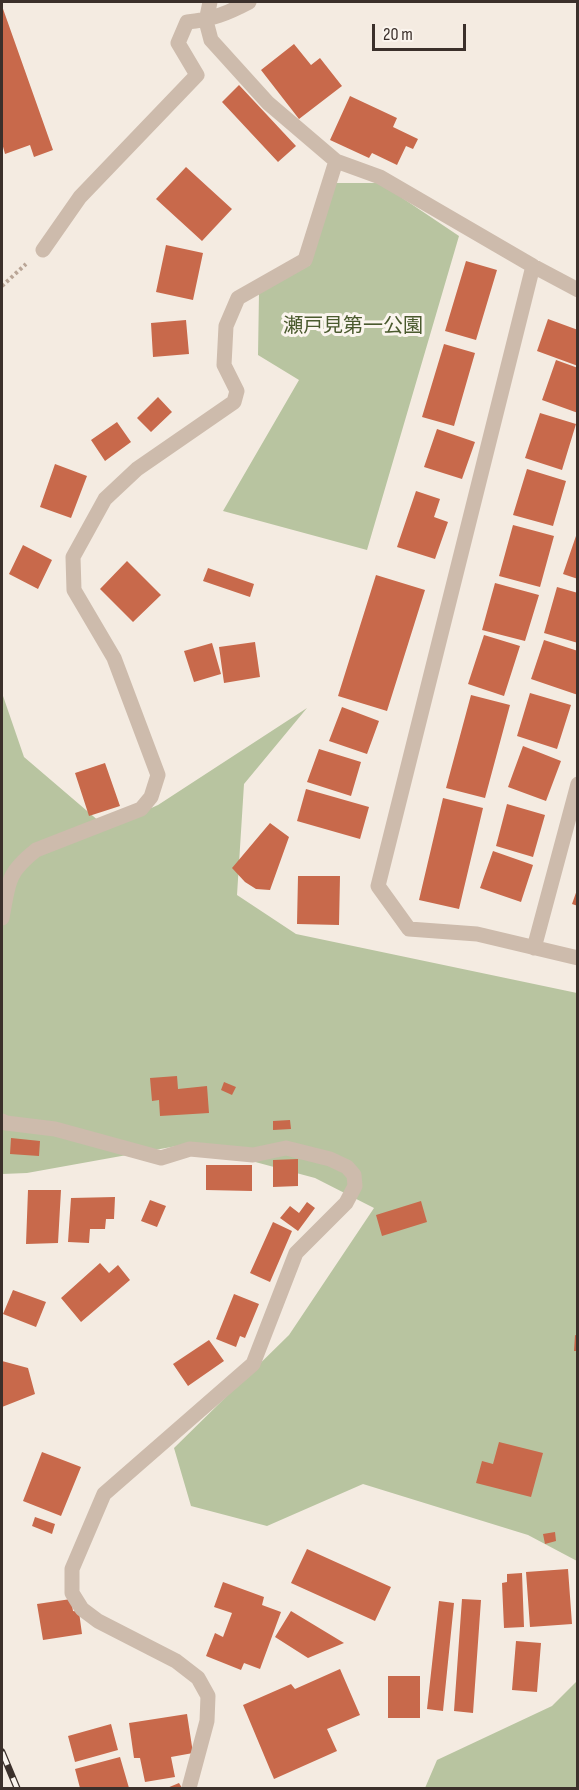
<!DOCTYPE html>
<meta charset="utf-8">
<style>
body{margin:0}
#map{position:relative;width:579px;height:1790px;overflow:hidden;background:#f4ebe1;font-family:"Sofia Sans Condensed",sans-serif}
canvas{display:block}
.frame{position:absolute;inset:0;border:3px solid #3b302b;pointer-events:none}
.scale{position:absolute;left:372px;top:24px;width:94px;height:27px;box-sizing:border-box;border:3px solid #3b302b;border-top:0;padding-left:8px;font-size:18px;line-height:21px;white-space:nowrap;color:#3b302b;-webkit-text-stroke:4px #fbf5ee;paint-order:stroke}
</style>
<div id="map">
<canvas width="579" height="1790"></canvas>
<div class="frame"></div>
<div class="scale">20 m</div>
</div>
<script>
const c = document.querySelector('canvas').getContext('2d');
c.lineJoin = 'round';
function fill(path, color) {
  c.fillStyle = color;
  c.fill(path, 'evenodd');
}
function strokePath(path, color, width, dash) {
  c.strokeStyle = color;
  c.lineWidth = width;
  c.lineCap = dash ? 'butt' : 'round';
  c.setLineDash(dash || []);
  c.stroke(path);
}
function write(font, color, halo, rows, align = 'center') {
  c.font = font + ' "Sofia Sans Condensed","Noto Sans JP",sans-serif';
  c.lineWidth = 6;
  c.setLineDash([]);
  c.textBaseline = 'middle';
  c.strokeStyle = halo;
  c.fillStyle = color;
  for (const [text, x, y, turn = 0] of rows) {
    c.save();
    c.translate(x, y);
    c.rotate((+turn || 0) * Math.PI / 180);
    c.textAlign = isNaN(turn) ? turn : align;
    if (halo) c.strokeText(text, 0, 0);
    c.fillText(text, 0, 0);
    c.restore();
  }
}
const green = new Path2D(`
 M336 183H380L459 236 367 550 223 511 299 380 258 355 259 293 310 265Z
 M2 693 24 757 107 828 158 805 307 708 244 784 237 895 296 934 577 993V1561L528 1535 363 1484 267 1526 191 1506 174 1448 289 1335 374 1208 315 1178 188 1144 27 1173 2 1174Z
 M577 1681V1788H425L437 1760 552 1706Z`);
const building = new Path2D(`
 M2 6 53 150 34 157 30 145 5 154 2 143Z
 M294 44 311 65 320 58 342 86 299 119 261 70Z
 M239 85 296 146 278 162 222 102Z
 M350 96 397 118 393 127 418 139 413 149 406 146 397 165 372 153 369 158 330 140Z
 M186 167 232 209 202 241 156 199Z
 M166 245 203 253 193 300 156 292Z
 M466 261 497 270 476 340 445 331Z
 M548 319 578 330V366L537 351Z
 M186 320 189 354 153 357 151 323Z
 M444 344 475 353 454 426 422 417Z
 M556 360 578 368V413L542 400Z
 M158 397 172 412 151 432 137 418Z
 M540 413 576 424 562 470 525 458Z
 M117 422 131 442 105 461 91 440Z
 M437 429 475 442 462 479 424 467Z
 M55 464 87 476 71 518 40 507Z
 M527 469 566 481 553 526 513 515Z
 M416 491 440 499 434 517 448 522 435 559 397 547Z
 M513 525 554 536 540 587 499 576Z
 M577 533H578V579L563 574Z
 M23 545 52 560 38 589 9 574Z
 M127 561 161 595 133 622 100 589Z
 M208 568 254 584 250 597 203 581Z
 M376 575 425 590 387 711 338 696Z
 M495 583 539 595 525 641 482 630Z
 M557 587 578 593V643L544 633Z
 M484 635 520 646 504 696 468 684Z
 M544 640 578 651V695L531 679Z
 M255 642 260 677 224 683 219 647Z
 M212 643 221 674 194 682 184 651Z
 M530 693 571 705 557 749 517 736Z
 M471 695 510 705 485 798 446 788Z
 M342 707 379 721 367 754 329 741Z
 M523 746 561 761 546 801 508 787Z
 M319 749 361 762 351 796 307 782Z
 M105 763 120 806 89 816 75 773Z
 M306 789 369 807 360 839 297 821Z
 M443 798 483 808 459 909 419 900Z
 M507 804 545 815 533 857 496 846Z
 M270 823 289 837 270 890 256 889 245 882 232 868Z
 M493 851 533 865 521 902 480 888Z
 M298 876H340L339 925 297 924Z
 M578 887V906L572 904Z
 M177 1076 178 1089 207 1086 209 1113 160 1116 159 1100 152 1101 150 1078Z
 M224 1082 236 1087 232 1095 221 1090Z
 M290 1120 291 1129 273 1130V1121Z
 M11 1138 40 1141 39 1156 10 1154Z
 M298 1159V1186L273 1187V1160Z
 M206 1165H252V1191L206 1190Z
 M28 1190H61L58 1243 26 1244Z
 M115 1197 114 1219H106L105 1229H90L89 1243 68 1242 71 1198Z
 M150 1200 166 1206 157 1227 141 1221Z
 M421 1201 427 1222 382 1236 376 1215Z
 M307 1202 315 1208 298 1231 280 1218 290 1206 299 1213Z
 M273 1222 292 1231 270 1282 250 1273Z
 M100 1263 109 1273 118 1265 130 1280 81 1322 61 1298Z
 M13 1290 46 1302 36 1327 3 1314Z
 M234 1294 259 1304 245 1338 240 1336 236 1347 216 1339Z
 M575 1335 578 1336V1351H574Z
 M209 1340 224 1361 188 1386 173 1364Z
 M2 1361 28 1368 35 1394 2 1407Z
 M499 1442 543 1453 531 1497 476 1483 482 1461 493 1464Z
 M42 1452 81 1467 61 1516 23 1501Z
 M35 1517 55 1524 52 1534 32 1526Z
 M555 1532 556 1541 545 1544 543 1534Z
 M307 1549 391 1587 375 1621 291 1583Z
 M568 1569 572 1624 530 1627 526 1572Z
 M522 1573 524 1627 504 1628 502 1583 507 1582V1574Z
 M223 1582 264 1597 262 1605 281 1612 260 1669 244 1663 241 1670 206 1656 215 1633 223 1637 232 1613 214 1607Z
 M71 1599 73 1611 79 1612 82 1634 43 1640 37 1604Z
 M462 1599 481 1600 473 1713 454 1711Z
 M439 1601 454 1603 443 1711 427 1709Z
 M291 1611 344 1643 308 1658 275 1637Z
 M516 1641 541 1643 537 1692 512 1690Z
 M340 1669 360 1715 327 1729 337 1751 274 1779 243 1705 291 1684 295 1689Z
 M388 1676H420V1718H388Z
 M187 1714 193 1753 171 1757 175 1777 145 1782 140 1758H134L129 1723Z
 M111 1724 118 1750 75 1762 68 1736Z
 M120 1757 129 1788H80L75 1769Z
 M179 1783 182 1788H167Z`);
const path = new Path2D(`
 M2 286 26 264`);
const street = new Path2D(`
 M210 2 206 21 211 40 268 103 336 161 380 177 533 266 578 290
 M43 250 80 197 197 75 178 43 187 22C211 20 228 13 249 2
 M533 266 378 886 409 929 477 934 578 958
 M2 918C9 882 6 874 36 850L141 809 151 797 158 775 114 658 74 590 73 557 105 499 137 469 234 402 237 391 224 365 226 326 238 298 305 260 336 161
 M534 948 578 784
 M2 1121 6 1123 55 1129 161 1158 190 1149 253 1155 286 1148 330 1159 347 1167 354 1175 355 1186 346 1203 296 1253 253 1364 104 1494 72 1569V1593L82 1609 98 1621 176 1661 198 1678 208 1696 207 1721 189 1788`);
const rail = new Path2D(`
 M2 1752 17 1788`);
const parkNames = [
 ["瀬戸見第一公園",353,327]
];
fill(green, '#b8c4a0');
fill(building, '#c8694b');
strokePath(path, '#b9a596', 4, [3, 3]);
strokePath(street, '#cdbbac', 15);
strokePath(rail, '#3b302b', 7);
strokePath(rail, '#fbf5ee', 4.5, [14]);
write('20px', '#4a5a2e', '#fbf5ee', parkNames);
</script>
